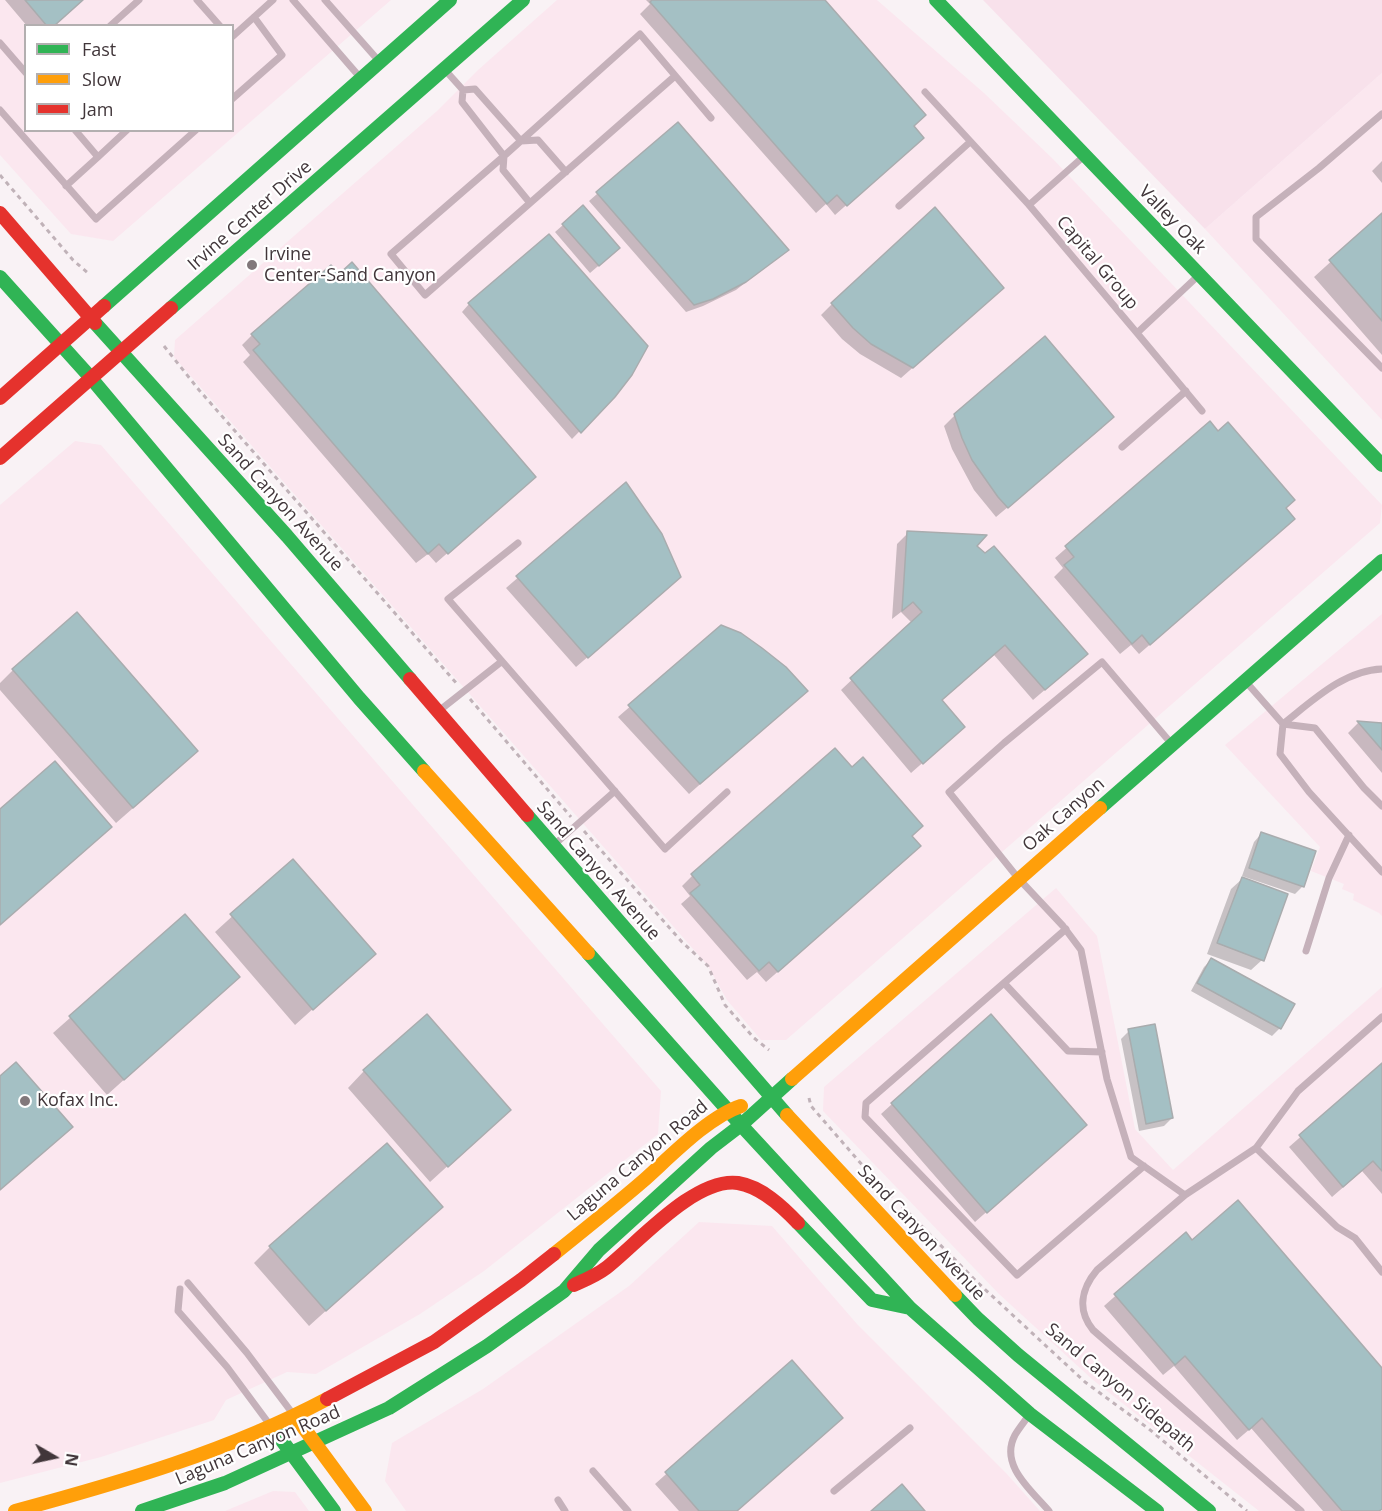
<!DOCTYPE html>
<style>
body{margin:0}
#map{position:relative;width:1382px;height:1511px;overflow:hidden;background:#f9f2f5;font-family:"Open Sans",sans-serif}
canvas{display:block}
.legend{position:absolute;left:24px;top:24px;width:210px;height:108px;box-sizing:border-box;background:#fff;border:2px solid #b3afb0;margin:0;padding:8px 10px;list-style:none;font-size:18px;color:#41363a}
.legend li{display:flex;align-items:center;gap:12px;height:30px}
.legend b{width:30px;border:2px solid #b3afb0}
.north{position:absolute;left:24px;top:1427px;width:60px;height:60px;-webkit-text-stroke:4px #fff;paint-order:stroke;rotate:99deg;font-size:16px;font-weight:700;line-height:24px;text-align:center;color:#41363a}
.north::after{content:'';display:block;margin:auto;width:21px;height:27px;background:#41363a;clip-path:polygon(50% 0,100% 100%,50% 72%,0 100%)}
</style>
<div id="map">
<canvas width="1382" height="1511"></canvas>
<ul class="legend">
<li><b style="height:8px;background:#30b455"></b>Fast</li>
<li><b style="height:8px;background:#ff9f0a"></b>Slow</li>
<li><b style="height:8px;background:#e5322d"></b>Jam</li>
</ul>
<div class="north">N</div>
</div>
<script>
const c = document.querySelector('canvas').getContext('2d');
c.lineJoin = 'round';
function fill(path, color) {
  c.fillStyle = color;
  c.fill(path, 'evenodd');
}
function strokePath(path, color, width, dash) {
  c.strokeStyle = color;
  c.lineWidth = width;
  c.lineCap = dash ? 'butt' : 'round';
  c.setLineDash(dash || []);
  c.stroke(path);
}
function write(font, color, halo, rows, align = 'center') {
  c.font = font + ' "Open Sans",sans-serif';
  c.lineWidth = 4.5;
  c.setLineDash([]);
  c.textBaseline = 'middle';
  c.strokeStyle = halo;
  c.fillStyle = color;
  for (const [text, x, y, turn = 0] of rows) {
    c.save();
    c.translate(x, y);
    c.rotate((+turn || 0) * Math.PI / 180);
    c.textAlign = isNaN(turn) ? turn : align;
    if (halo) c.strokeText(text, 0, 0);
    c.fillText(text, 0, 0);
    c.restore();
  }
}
const built = new Path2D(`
 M0 0H391L113 241 71 234 0 155ZM26 26H232V130H26Z
 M557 0H877L984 93 1053 159 1382 505 1380 523 786 1040H761L727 1000 708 966 174 357 175 340 437 111 478 70Z
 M1382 73V420L1205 229Z
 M75 441 101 445 661 1091 658 1134 484 1271 420 1314 316 1374 287 1372 226 1400 214 1420 101 1457 0 1483V505Z
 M1382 614V916L1379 913 1353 900 1354 894 1342 889 1344 884 1311 871 1320 847 1225 745Z
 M1056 888 1097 936 1135 1129 1173 1170 1382 987V1511H1259L1093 1380 999 1294 823 1111 824 1087Z
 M699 1222 772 1226 857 1324 1006 1473 1040 1511H406L385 1481 392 1443 483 1389 629 1286Z
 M273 1491 295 1492 309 1511H225Z`);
const green = new Path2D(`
 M983 0H1382V73L1205 229Z`);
const shadow = new Path2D(`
 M5 0H83L54 26H27Z
 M646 0H823L912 127 911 148 835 215 826 204 816 213 640 14 650 4Z
 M677 124 787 250 736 290 703 306 686 312 589 201Z
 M1382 161V183L1372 171Z
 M1382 215V355L1314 277Z
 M563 225 611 255 590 273 555 232Z
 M992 298 901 378 860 354 842 339 821 315 832 304Z
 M469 304 614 396 572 439 462 312Z
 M252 335 523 487 436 563 428 554 416 563 243 362 250 355 242 345Z
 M955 415 1102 428 996 517 974 490 952 449 944 426Z
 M1209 423 1283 529 1139 654 1131 645 1120 654 1054 577 1063 568 1055 558Z
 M626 484 668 588 576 667 506 588Z
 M908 533 975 546 1075 664 1033 700 994 655 941 701 952 737 911 773 841 690 912 623 901 612 892 619 897 544Z
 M76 614 180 767 116 823 0 690V683L13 670Z
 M722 627 795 701 689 794 618 717Z
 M1358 723 1382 725V773L1348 733Z
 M1261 834 1303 886 1295 894 1242 876 1254 842Z
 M909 857 766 982 757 972 747 980 681 904 690 896 682 886 692 876Z
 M293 861 374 954 295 1025 215 932Z
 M1242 879 1262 960 1251 970 1207 954 1231 889Z
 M185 916 238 977 107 1095 53 1033Z
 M1211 960 1280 1028 1272 1036 1191 991 1204 967Z
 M1129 1031 1172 1118 1164 1126 1139 1131 1121 1039Z
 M1382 1065V1194L1362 1171 1332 1197 1289 1147Z
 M364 1071 509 1110 430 1182 348 1088Z
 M892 1104 1074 1135 975 1222 881 1114Z
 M441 1207 309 1326 254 1263 270 1247Z
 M1185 1234 1192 1242 1382 1370V1508L1379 1511H1323L1251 1428 1237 1440 1174 1366 1163 1375 1104 1306Z
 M792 1362 736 1511H679L655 1484Z`);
const building = new Path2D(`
 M25 0H83L54 26H47Z
 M652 0H825L926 115 914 126 924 138 847 206 837 195 827 204 650 2Z
 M678 122 789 250 746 282 713 299 694 305 596 192Z
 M583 205 620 248 599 266 562 224Z
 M935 207 1004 288 913 368 871 344 853 328 831 303Z
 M1382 213V321L1329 260Z
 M549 234 648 346 632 375 615 397 581 433 468 303Z
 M352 262 536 477 448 554 439 544 428 554 253 350 260 344 251 334 331 265 339 274Z
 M1045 336 1114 417 1008 508 998 497 972 460 962 438 954 414Z
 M1210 421 1218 431 1228 422 1295 500 1286 508 1295 519 1150 645 1142 635 1132 644 1064 565 1074 557 1065 546Z
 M626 482 662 534 681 577 588 658 516 576Z
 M907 531 987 535 977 546 985 553 994 546 1088 654 1045 690 1005 645 942 700 965 727 923 764 850 678 922 612 913 602 902 611Z
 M77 612 198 751 133 808 12 669Z
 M721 625 741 633 762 648 786 667 808 691 700 784 628 705Z
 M1357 721 1382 723V750Z
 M835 748 852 767 863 757 923 826 912 836 921 846 778 972 769 962 759 971 690 893 700 885 691 874Z
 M55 761 112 827 0 925V809Z
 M1261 832 1316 851 1304 887 1249 868Z
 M293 859 376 954 313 1010 230 914Z
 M1242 877 1288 894 1264 961 1217 943Z
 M185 914 240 977 124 1080 69 1016Z
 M1211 958 1295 1004 1281 1029 1197 983Z
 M427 1014 511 1110 448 1167 363 1070Z
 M991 1014 1087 1125 987 1213 891 1103Z
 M1155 1024 1173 1118 1146 1124 1128 1029Z
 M16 1062 73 1127 0 1190V1076Z
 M1382 1063V1171L1373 1161 1343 1187 1299 1135Z
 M387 1143 443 1207 326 1311 269 1246Z
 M1238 1200 1382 1368V1509L1379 1511H1342L1262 1418 1249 1430 1185 1356 1175 1365 1114 1294 1186 1232 1192 1240Z
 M792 1360 843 1418 737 1511H699L665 1472Z
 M902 1484 925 1511H871Z`);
const path = new Path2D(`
 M0 175 73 260 89 274
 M164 346 199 390 458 685
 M470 699 571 817
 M584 831 682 942 708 966 725 1005 754 1038 769 1050
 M809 1098 811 1106 870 1174 977 1282 1085 1382 1149 1429 1247 1511`);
const lane = new Path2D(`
 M197 0 220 26
 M293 0 358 75
 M325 0 378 60
 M110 26 139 0
 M232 37 273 0
 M0 43 26 73
 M446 71 463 90 462 102 504 156 503 170 530 203
 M675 76 425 295 391 254 504 156 640 34 711 118
 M463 90 475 89 521 141 538 140 566 172
 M925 92 1029 205
 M232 99 282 55 254 17
 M0 110 96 219 196 130
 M1382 114 1319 168 1256 217V239L1382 368
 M75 130 98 157 127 130
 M1083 157 1029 205 1137 333 1199 275
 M66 186 98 157
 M899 206 970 142
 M1137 333 1202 411
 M1122 447 1186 391
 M518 543 448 599 665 849 727 792
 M1382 669C1344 670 1311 702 1283 724L1280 754 1309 792 1382 872
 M1247 683 1283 724 1315 728 1364 788 1382 806
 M440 710 501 662
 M1170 742 1102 662 1004 743 949 792 1018 878 1063 926 1081 950 1107 1079 1131 1157 1185 1195 1256 1148 1298 1091 1382 1017
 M555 844 615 791
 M1066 929 866 1103 865 1117 1017 1275 1144 1166
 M1306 951 1329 878 1349 835
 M1004 983 1068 1051 1102 1052
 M1256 1148 1337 1227 1355 1238 1382 1272
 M1185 1195 1097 1270C1081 1289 1077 1310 1093 1330L1301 1511
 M188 1283 247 1353 293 1414
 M180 1289 178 1311 227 1367 270 1425
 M1029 1415C1025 1421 1019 1428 1015 1435 999 1465 1031 1490 1049 1511
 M593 1471 628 1511
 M834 1491 910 1428
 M558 1500 565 1511`);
const fast = new Path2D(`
 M936 0 1382 465
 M0 277 91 378 359 698 424 771
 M104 306 450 0
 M171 308 523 0
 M95 323 287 536 410 679
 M1100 808 1382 561
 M527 815 787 1115
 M588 953 741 1125 910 1308 1030 1414 1157 1511
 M798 1223 872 1300 910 1308
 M955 1295 978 1319 1018 1355 1209 1511
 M272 1427 334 1511
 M142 1511 225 1483 389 1408 487 1346 564 1291 599 1250 711 1148 741 1125 792 1079`);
const slow = new Path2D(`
 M424 771 588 953
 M792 1079 1100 808
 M787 1115 955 1295
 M554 1254C584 1230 614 1206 643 1181 670 1157 708 1117 741 1106
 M295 1416 365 1511
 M15 1511C122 1482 229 1451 327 1399`);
const jam = new Path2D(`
 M0 213 95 323
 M0 398 104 306
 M0 458 171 308
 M410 679 527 815
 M574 1285C585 1280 597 1275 606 1268 638 1243 695 1177 738 1183 762 1187 783 1207 798 1223
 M327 1399 434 1342 521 1280 554 1254`);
const markers = [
 [252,265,6,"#81787b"],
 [25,1101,6,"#81787b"]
];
const streetNames = [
 ["Irvine Center Drive",250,216,-41],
 ["Valley Oak",1172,220,46],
 ["Capital Group",1097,263,50],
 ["Sand Canyon Avenue",280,503,48],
 ["Oak Canyon",1064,815,-41],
 ["Sand Canyon Avenue",598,871,49],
 ["Laguna Canyon Road",638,1161,-40],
 ["Sand Canyon Avenue",921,1233,47],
 ["Sand Canyon Sidepath",1120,1388,40],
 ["Laguna Canyon Road",258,1446,-23]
];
const poiNames = [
 ["Irvine",264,255],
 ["Center-Sand Canyon",264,276],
 ["Kofax Inc.",37,1101]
];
fill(built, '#fbe7ef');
fill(green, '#f8e1eb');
fill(shadow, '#0003');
fill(building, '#a4c0c4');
strokePath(building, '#a9acae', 1.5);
strokePath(path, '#c0b2b8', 3, [4.5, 4.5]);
strokePath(lane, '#c5b1ba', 7);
strokePath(fast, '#30b455', 14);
strokePath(slow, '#ff9f0a', 14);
strokePath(jam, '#e5322d', 14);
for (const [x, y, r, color] of markers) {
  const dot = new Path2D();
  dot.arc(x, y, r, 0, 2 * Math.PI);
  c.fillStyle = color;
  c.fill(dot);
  strokePath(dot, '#fff', 2);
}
write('18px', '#41363a', '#fff', streetNames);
write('18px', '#41363a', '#fff', poiNames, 'left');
</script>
